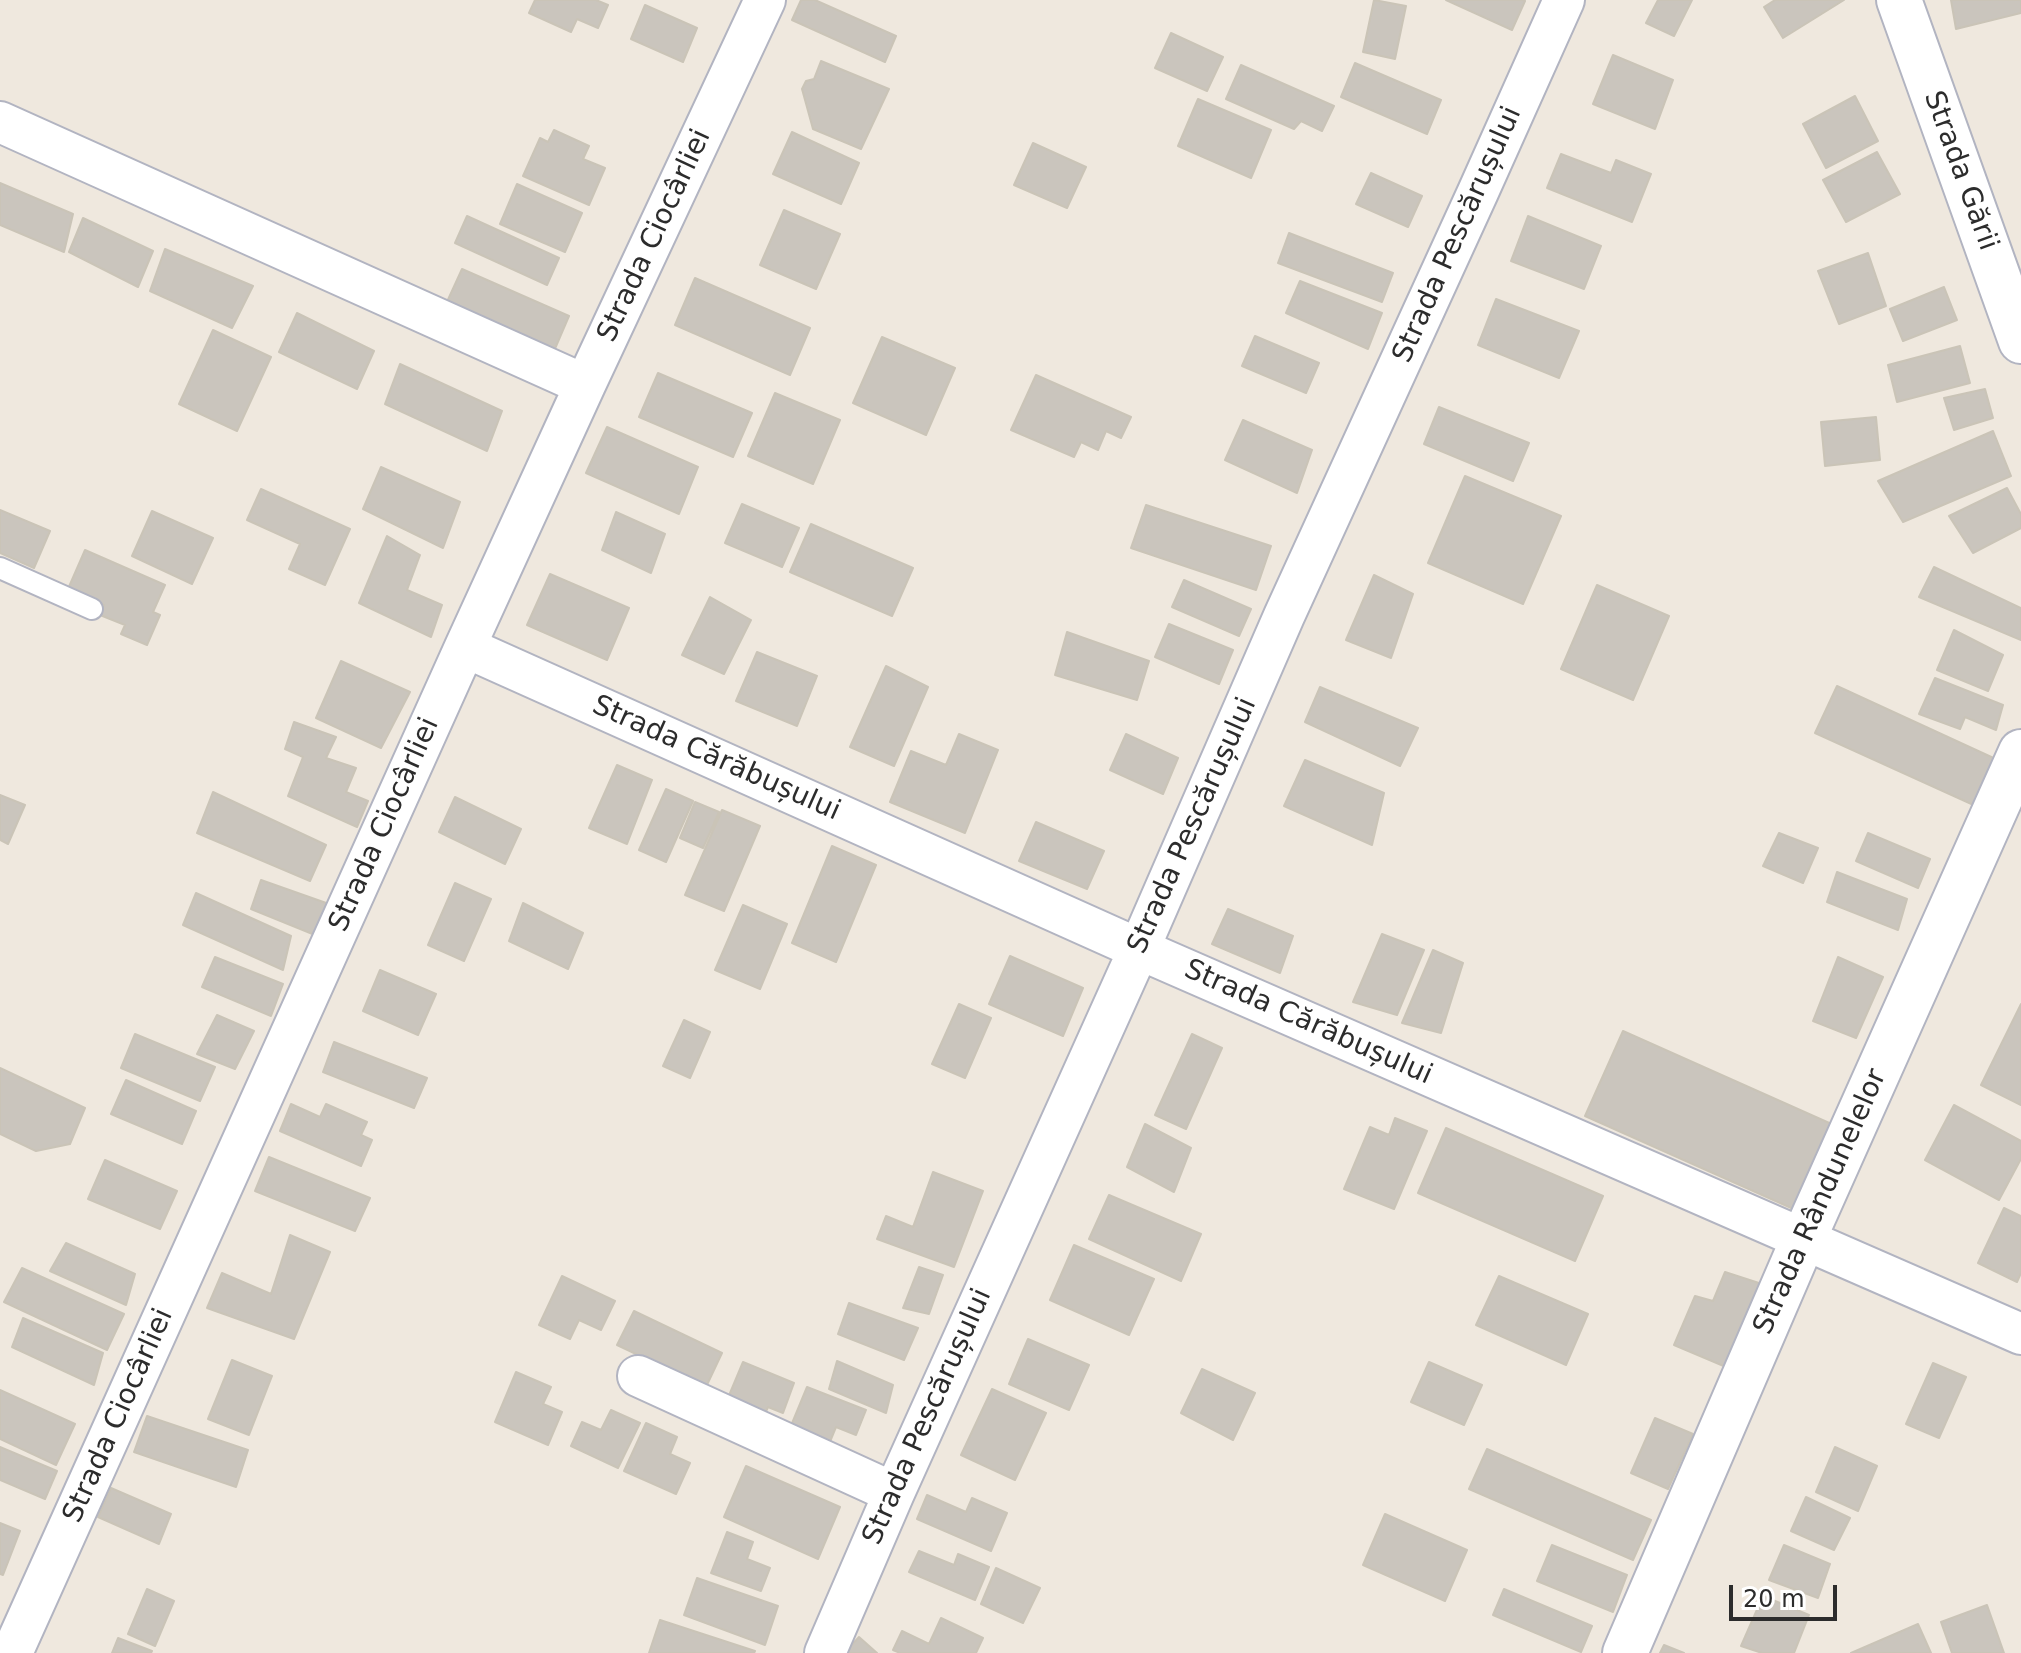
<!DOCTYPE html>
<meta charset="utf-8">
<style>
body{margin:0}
#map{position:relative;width:2021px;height:1653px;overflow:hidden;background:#efe8de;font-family:"DejaVu Sans",sans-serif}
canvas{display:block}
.scale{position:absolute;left:1729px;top:1585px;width:108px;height:36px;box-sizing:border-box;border:4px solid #2c2c2c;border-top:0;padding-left:10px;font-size:24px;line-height:28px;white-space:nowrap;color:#2c2c2c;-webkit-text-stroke:6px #fff;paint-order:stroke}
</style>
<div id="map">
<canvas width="2021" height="1653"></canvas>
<div class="scale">20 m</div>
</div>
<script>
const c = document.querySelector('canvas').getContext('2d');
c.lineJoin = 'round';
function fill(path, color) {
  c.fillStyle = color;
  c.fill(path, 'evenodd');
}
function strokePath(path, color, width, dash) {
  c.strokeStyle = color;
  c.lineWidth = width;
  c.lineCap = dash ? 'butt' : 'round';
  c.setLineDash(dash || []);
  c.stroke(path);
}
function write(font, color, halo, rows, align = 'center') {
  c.font = font + ' "DejaVu Sans",sans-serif';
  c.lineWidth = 8;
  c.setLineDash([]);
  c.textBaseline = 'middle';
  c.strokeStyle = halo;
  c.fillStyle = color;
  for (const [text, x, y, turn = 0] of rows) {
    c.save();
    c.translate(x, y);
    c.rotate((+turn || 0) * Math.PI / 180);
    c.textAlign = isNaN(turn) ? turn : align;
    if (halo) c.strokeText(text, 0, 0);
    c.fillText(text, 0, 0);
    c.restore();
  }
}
const building = new Path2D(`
 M535 0H596L608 5 598 28 577 19 571 32 529 13Z
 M801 0H815L896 36 885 62 792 20Z
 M1374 0 1406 6 1395 59 1363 52Z
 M1446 0H1523L1525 1 1512 30Z
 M1658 0H1692L1674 36 1646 23Z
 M1775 0H1844L1783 38 1764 7Z
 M1951 0H2021V13L1956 29Z
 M645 5 697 28 683 62 631 39Z
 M1171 33 1223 57 1207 91 1155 68Z
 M1613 55 1673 80 1655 129 1593 104Z
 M821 61 889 89 861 149 813 129 802 89 806 81 814 79Z
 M1355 63 1441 100 1427 134 1341 97Z
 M1241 65 1334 106 1322 131 1301 121 1294 129 1226 99Z
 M1855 96 1878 141 1826 168 1803 124Z
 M1198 99 1271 130 1251 178 1178 146Z
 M554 130 589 146 583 159 605 168 589 205 523 176 540 138 548 142Z
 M792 132 859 163 841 204 773 174Z
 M1033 143 1086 167 1067 208 1014 185Z
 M1877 152 1900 194 1846 222 1823 180Z
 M1561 154 1611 173 1616 160 1651 174 1632 222 1547 188Z
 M1371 173 1422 196 1408 227 1356 204Z
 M0 183 73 214 64 252 0 225Z
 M517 184 582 213 565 252 500 224Z
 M784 210 840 234 816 289 760 265Z
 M467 216 559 258 547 285 455 243Z
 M1528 216 1601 246 1584 289 1511 261Z
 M83 218 153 251 138 287 69 252Z
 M1289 233 1393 273 1382 302 1278 263Z
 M165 249 253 286 232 328 150 291Z
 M1868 253 1886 306 1839 324 1818 271Z
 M462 269 569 316 554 351 446 304Z
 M695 278 810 328 790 375 675 325Z
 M1300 281 1382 313 1368 349 1286 313Z
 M1944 287 1957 320 1903 341 1890 309Z
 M1496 299 1579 331 1559 378 1478 345Z
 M297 313 374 351 357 389 279 352Z
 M213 330 271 357 237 431 179 404Z
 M1255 336 1319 363 1306 393 1242 366Z
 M882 337 955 368 926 435 853 403Z
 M1960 346 1970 383 1897 402 1888 365Z
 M400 364 502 411 487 451 385 404Z
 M658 373 752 413 733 457 639 417Z
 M1036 375 1131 417 1121 438 1106 431 1098 450 1081 442 1074 457 1011 430Z
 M1985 389 1993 418 1954 430 1944 398Z
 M775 393 840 420 813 484 748 456Z
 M1439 407 1529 443 1513 481 1424 444Z
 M1876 417 1880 460 1825 466 1821 422Z
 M1243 420 1312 450 1297 493 1225 460Z
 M607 427 698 467 679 514 586 473Z
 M1993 431 2011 476 1903 522 1878 481Z
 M381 467 460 502 443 548 363 509Z
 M1465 476 1561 516 1523 604 1428 563Z
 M2007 488 2021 514V528L1973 553 1949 516Z
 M261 489 350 529 325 585 289 569 300 544 247 520Z
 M742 504 799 528 782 567 725 543Z
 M1146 505 1271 546 1256 590 1131 548Z
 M0 510 50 531 34 568 0 553Z
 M152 511 213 538 192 584 132 556Z
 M616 512 665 534 651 573 602 550Z
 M811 524 913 568 892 616 790 572Z
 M387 536 420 555 407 590 442 605 431 637 359 603Z
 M85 550 165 585 153 612 160 615 147 645 121 634 125 625 100 615 104 605 68 589Z
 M1934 567 2021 608V640L1919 597Z
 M550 574 629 608 607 660 527 625Z
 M1374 575 1413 594 1391 658 1346 640Z
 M1184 580 1251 609 1239 636 1172 607Z
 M1597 585 1669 616 1633 700 1561 669Z
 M710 597 751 620 724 674 682 655Z
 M1169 624 1233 650 1219 684 1155 657Z
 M1954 630 2003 655 1988 691 1937 670Z
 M1067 632 1149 661 1137 700 1055 675Z
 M757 652 817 676 797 726 736 701Z
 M341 661 410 692 381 748 316 718Z
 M886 666 928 687 894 766 850 747Z
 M1935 678 2003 705 1996 730 1965 717 1960 729 1919 714Z
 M1837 686 2000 761 1978 807 1815 733Z
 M1320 687 1418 728 1400 766 1305 722Z
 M294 722 336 737 326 758 356 768 346 792 368 801 357 827 288 796 303 757 285 749Z
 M959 734 998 750 965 833 890 802 911 751 946 765Z
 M1126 734 1178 758 1163 794 1110 770Z
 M1305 760 1384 793 1372 845 1284 806Z
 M617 765 652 780 627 844 589 828Z
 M666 789 693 801 666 862 639 850Z
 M213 792 326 845 310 881 197 833Z
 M0 795 25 805 8 844 0 840Z
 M455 797 521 829 505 864 439 832Z
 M695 802 719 812 703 848 680 838Z
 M722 810 760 826 724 911 685 895Z
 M1036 822 1104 851 1087 889 1019 861Z
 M1779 833 1818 848 1803 883 1763 866Z
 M1868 833 1930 859 1918 888 1856 861Z
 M832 846 876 865 836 962 792 943Z
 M1837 872 1907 899 1898 930 1827 902Z
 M261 880 329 904 315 935 251 909Z
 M455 883 491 899 464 961 428 945Z
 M196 893 291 936 283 970 183 925Z
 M523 903 583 933 568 969 509 941Z
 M743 905 787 924 760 989 715 970Z
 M1228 909 1293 936 1280 973 1212 944Z
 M1382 934 1424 950 1397 1015 1353 1002Z
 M1433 950 1463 963 1441 1033 1402 1023Z
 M1010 956 1083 988 1063 1036 989 1004Z
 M215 957 283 984 271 1016 202 987Z
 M1838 957 1883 977 1856 1038 1813 1021Z
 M380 970 436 994 418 1035 363 1011Z
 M959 1004 991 1018 965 1078 932 1064Z
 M2021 1004V1105L1981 1085Z
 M217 1015 254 1031 235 1069 197 1054Z
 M684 1020 710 1032 690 1078 663 1066Z
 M1623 1031 1836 1126 1798 1211 1585 1116Z
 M135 1034 215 1067 200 1101 121 1068Z
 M1192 1034 1222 1048 1186 1129 1155 1115Z
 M334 1042 427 1078 414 1108 323 1072Z
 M0 1068 85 1108 70 1144 36 1151 0 1134Z
 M126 1080 196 1111 182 1144 111 1114Z
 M291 1104 320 1117 326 1104 367 1122 361 1135 372 1140 361 1166 280 1131Z
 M1954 1105 2021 1141V1159L1999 1200 1925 1160Z
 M1395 1118 1427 1131 1394 1209 1344 1189 1370 1127 1389 1135Z
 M1145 1124 1191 1148 1174 1192 1127 1167Z
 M1446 1128 1603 1196 1575 1261 1418 1193Z
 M269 1157 370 1198 355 1231 255 1191Z
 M105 1160 177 1191 160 1229 88 1199Z
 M933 1172 983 1191 954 1267 877 1239 886 1216 913 1227Z
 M1109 1195 1201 1234 1181 1281 1089 1239Z
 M2004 1208 2021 1216V1273L2017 1282 1978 1263Z
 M290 1235 330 1252 294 1339 207 1308 222 1273 271 1294Z
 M66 1243 135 1274 126 1305 50 1271Z
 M1074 1245 1154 1279 1129 1335 1050 1300Z
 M919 1267 943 1275 929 1314 903 1308Z
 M22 1268 124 1314 107 1350 4 1302Z
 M1725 1272 1765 1285 1726 1367 1674 1345 1695 1296 1713 1301Z
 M562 1276 615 1301 601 1330 579 1320 570 1339 539 1325Z
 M1499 1276 1588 1314 1566 1365 1476 1325Z
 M849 1303 918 1328 904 1360 838 1334Z
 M634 1311 722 1353 706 1387 617 1345Z
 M23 1318 103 1353 94 1385 12 1347Z
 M1028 1339 1089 1365 1069 1410 1009 1384Z
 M232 1360 272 1376 249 1435 208 1419Z
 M837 1361 893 1385 886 1413 829 1389Z
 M743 1362 794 1383 783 1413 768 1407 762 1421 725 1405Z
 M1429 1362 1482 1385 1464 1425 1411 1402Z
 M1933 1363 1966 1377 1939 1438 1906 1424Z
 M1202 1369 1255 1393 1233 1440 1181 1413Z
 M516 1372 551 1387 543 1404 562 1412 548 1445 495 1422Z
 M807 1387 866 1410 856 1435 836 1427 827 1449 788 1433Z
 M992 1389 1046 1413 1015 1480 961 1455Z
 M0 1390 75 1424 56 1465 0 1439Z
 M611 1410 640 1423 618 1468 571 1446 582 1422 601 1430Z
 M147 1416 248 1450 236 1487 134 1452Z
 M1655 1418 1693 1434 1668 1489 1631 1473Z
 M646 1423 677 1437 670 1454 690 1463 676 1494 624 1471Z
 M0 1447 57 1471 45 1499 0 1480Z
 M1835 1447 1877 1466 1858 1511 1816 1492Z
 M1487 1449 1651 1520 1633 1560 1469 1489Z
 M746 1466 840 1507 818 1559 724 1517Z
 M111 1488 171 1514 159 1544 98 1517Z
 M927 1495 966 1512 972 1498 1007 1513 991 1551 917 1519Z
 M1806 1497 1850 1518 1834 1550 1791 1531Z
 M1385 1514 1467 1550 1445 1601 1363 1565Z
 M0 1523 20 1531 3 1575 0 1574Z
 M727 1532 753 1542 747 1559 770 1568 761 1591 711 1573Z
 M1552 1545 1627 1575 1613 1612 1537 1581Z
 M1784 1545 1830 1564 1818 1598 1769 1580Z
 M919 1551 954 1565 958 1554 989 1567 975 1600 909 1572Z
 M996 1568 1040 1588 1023 1623 981 1604Z
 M697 1578 778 1606 765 1645 684 1615Z
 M147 1589 174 1601 155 1646 128 1634Z
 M1504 1589 1592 1626 1581 1652 1493 1615Z
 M1763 1596 1809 1615 1794 1653H1762L1741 1646Z
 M1987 1605 2004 1653H1952L1941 1622Z
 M941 1618 983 1638 976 1653H900L893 1650 902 1631 929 1644Z
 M660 1620 755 1651 754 1653H649Z
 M1918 1624 1931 1653H1851Z
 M859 1637 877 1653H844Z
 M118 1638 152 1651 151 1653H112Z
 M1664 1645 1684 1653H1660Z`);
const service = new Path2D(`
 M0 568 92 609`);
const minor = new Path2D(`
 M0 122 585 385
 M465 647 1139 949 2021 1334
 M638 1376 894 1493
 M12 1653 465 647 585 385 765 0
 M825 1653 894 1493 1139 949 1284 616 1478 192 1564 0`);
const tertiary = new Path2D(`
 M1899 0 2021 341
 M1625 1653 1803 1240 2021 752`);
const streetNames = [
 ["Strada Gării",1960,171,70],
 ["Strada Pescărușului",1458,235,-66],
 ["Strada Ciocârliei",655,236,-65],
 ["Strada Cărăbușului",716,759,24],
 ["Strada Ciocârliei",385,825,-66],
 ["Strada Pescărușului",1193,826,-66],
 ["Strada Cărăbușului",1308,1023,24],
 ["Strada Rândunelelor",1821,1202,-66],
 ["Strada Ciocârliei",119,1416,-66],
 ["Strada Pescărușului",928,1417,-66]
];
fill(building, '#cac5bd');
strokePath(building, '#cac4b7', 2);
strokePath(service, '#b2b4c1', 24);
strokePath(minor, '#b2b4c1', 44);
strokePath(tertiary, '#b2b4c1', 48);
strokePath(service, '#fff', 20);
strokePath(minor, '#fff', 40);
strokePath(tertiary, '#fff', 44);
write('28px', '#2c2c2c', '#fff', streetNames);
</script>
